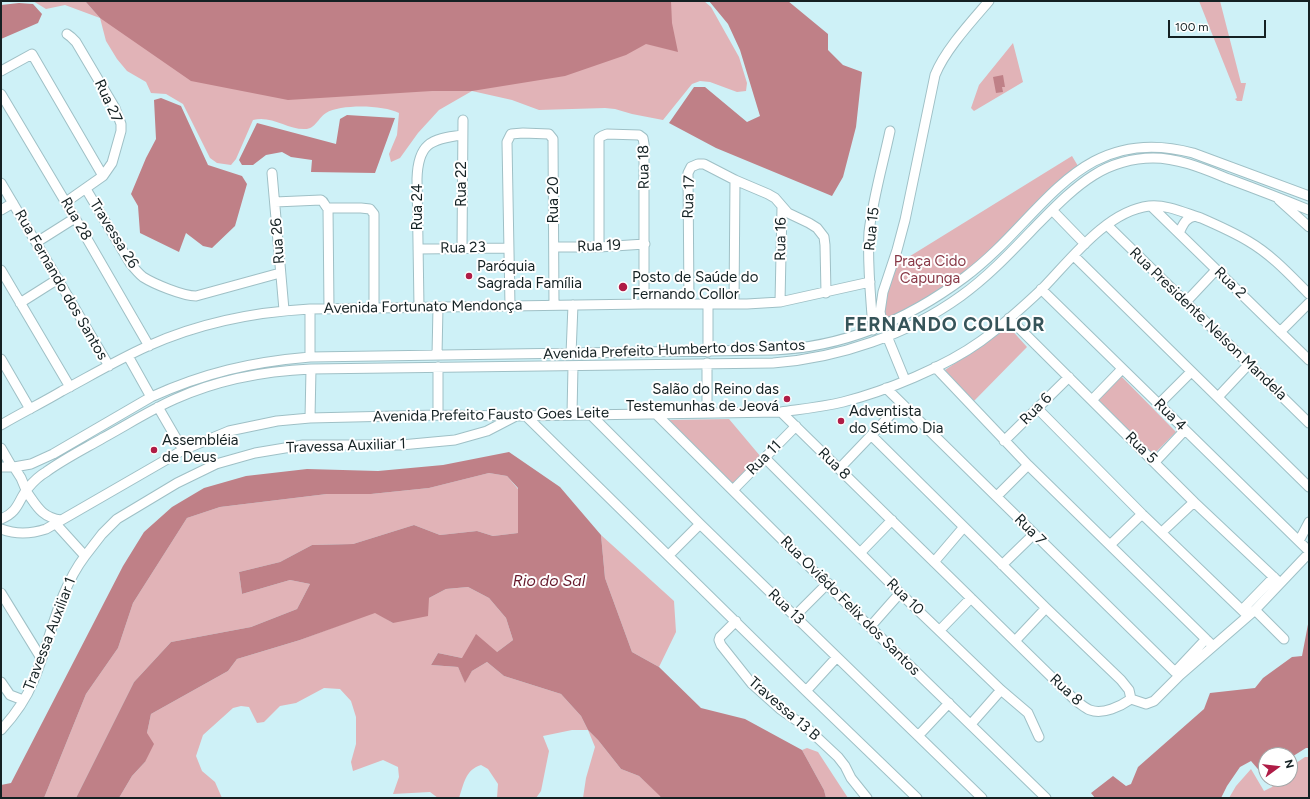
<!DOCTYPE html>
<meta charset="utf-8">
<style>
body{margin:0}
#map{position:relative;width:1310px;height:799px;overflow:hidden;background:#cef1f7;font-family:Figtree,sans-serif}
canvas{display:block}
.frame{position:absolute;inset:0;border:2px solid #142123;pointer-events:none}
.north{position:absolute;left:1258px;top:747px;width:40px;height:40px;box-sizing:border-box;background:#fff;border:1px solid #a1a6a7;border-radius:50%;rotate:75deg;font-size:11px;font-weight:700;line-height:16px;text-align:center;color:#142123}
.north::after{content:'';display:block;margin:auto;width:14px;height:18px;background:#af1c46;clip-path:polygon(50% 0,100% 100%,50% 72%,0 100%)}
.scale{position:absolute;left:1168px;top:20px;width:98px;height:18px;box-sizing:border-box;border:2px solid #142123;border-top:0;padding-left:5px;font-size:12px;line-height:14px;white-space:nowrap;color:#142123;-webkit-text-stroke:3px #fff;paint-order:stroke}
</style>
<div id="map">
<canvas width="1310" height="799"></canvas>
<div class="frame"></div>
<div class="north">N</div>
<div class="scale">100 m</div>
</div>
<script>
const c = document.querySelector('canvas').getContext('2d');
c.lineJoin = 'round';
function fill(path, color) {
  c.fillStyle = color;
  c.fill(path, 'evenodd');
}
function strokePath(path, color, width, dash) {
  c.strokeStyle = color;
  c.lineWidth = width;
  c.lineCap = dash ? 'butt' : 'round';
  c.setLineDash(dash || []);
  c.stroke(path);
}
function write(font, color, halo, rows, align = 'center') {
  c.font = font + ' Figtree,sans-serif';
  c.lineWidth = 4;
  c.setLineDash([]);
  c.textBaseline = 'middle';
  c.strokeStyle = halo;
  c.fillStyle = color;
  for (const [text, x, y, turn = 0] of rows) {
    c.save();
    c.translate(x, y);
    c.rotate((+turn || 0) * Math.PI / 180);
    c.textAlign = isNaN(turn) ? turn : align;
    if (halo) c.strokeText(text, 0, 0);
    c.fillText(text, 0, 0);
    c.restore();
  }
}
const green = new Path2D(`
 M33 1H85L100 18 432 91H472L493 1H704L711 7 739 57 747 83 746 91 737 92 710 82 700 81 692 84 663 120 632 114 615 109 605 108 539 110 512 100 472 91 439 110 418 133 400 158 391 162 389 154 397 135 399 113C383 105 341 104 326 113 318 118 315 130 304 129 287 129 271 115 253 120L236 159 231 165 217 163 210 158 183 104 166 94 151 93 146 82 127 71 117 59 106 41 100 18 65 5 46 9Z
 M1199 1H1220L1241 83H1246L1242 101H1237L1235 99 1237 98 1236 94Z
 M1013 43 1023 82 974 111 971 108 979 85Z
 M1072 156 1078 166 1055 184 992 249 965 274 914 306 884 319 876 320 884 289 894 266Z
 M1009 327 1027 347 973 402 945 370Z
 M1121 376 1176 432 1152 456 1097 399Z
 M729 419 761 457 733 486 668 420Z
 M489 473 507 476 518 489V533L493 536 477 531 440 535 414 525 353 544 312 545 280 562 239 572 242 594 290 580 310 584 297 609 251 627 171 642 134 682 76 798H44L86 694 118 648 133 603 187 518 220 507 327 494H371L429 488Z
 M601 535 674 601 676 632 659 667 632 652 605 578Z
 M468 587 489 598 506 618 513 640 497 652 462 658 438 653 431 665 458 667 465 682 472 671 487 662 504 676 561 694 581 716 588 730 598 740 621 769 639 776 661 796V798H583L586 778 595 747 588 730H572L543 736 549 751 541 791 536 798H497L498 784 488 769 481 765C465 770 464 784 459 798H438L430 792 393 794 399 777 398 767 383 760 353 771 351 762 356 744V717L351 701 340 689 324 688 296 703 280 706 264 722 257 723 249 707 241 706 233 708 203 735 196 756 202 771 215 782 222 798H119L132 776 145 762 147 733 151 714 228 671 237 659 300 640 375 612 393 623 429 598 446 589Z
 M807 748 818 752 848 798H826L824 790 802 750Z
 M1305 757H1309V798H1229L1236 786 1251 769 1264 791 1272 787 1277 779H1290V767Z`);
const water = new Path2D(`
 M85 1H671L672 23 678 52 646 44 626 55 565 76 472 91H432L288 100 191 81 100 18Z
 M709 1H788L828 34V50L843 65 862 72 856 127 843 177 832 196 716 148 669 123 694 87H705L747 122 760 116 740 50 728 24Z
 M19 3 33 4 42 14 38 23 1 39V5Z
 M1003 75 1005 87H1002L1003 92 996 93 993 77Z
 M161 98 181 106 208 165 242 176 247 184 235 226 212 248 203 246 186 233 179 252 140 233 138 206 131 194 146 158 156 139 154 100Z
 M347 115 395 118 375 173 311 172 312 160 291 157 282 152 266 155 253 165H242L239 160 257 123 336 144 340 119Z
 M509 452 560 487 601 535 605 578 632 652 659 667 701 708 745 719 802 750 824 790 826 798H661L660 796 639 776 621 769 598 740 588 730 581 716 561 694 504 676 487 662 472 671 465 683 458 667 431 665 438 653 462 658 476 634 497 652 513 640 506 618 489 598 468 587 446 589 429 598 428 616 393 623 375 613 300 640 237 659 228 671 151 714 147 733 154 744 145 762 132 776 119 798H76L134 682 171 642 251 627 297 609 310 584 290 580 242 594 239 572 280 562 312 545 353 544 414 525 440 535 477 531 493 536 518 533V488L507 476 489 473 429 488 371 494H327L220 507 187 518 133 603 118 648 86 694 44 798H1V785L11 783 123 566 144 532 172 507 204 488 246 476 307 469 378 471 443 465Z
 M1309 619V748H1306L1290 758V755H1266V773L1263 775 1251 761 1240 767 1227 786 1221 798H1095L1091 793 1113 776 1126 786 1131 784 1138 767 1204 709 1210 693 1255 688 1263 678 1292 657 1302 656Z`);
const minor = new Path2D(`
 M1 71 32 54 103 176
 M1 94 75 218 149 346
 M272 173 284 310
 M1 183 109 366
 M86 189 130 263C134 268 138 273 143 277 154 284 183 296 196 296L280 273
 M1279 200 1309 227
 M66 202 103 176 112 163 121 131V124L115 108 76 42 71 37 67 34
 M275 202 321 200C325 202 324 206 328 208
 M1151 206 1309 360
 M1 210 13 203
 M1052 210 1085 244
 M1107 225 1309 423
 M1179 233C1183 225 1185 218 1195 216
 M37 242 75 218
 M554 247H599L645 244
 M599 247V138L602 136 607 134 639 135 643 138 644 144V304
 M462 248 463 120
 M418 249 509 248
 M1074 256 1309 487
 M1 270 70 387
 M1041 289 1309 551
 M780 302 782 207
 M20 303 58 279
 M1185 303 1216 270
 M689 304 688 173 691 167 698 164H704L735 180 768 194 775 198 788 213 809 223 817 228 824 237 825 245 826 293
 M734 304 735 180
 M510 306 507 142 511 134 523 133 549 134 553 139 554 305
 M419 307 417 179C418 144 430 139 462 135
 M329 309 328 208H361L370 209 374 214V308
 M1009 318 1194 502 1280 583
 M883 325 880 312 883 292 897 250 905 220 935 75C945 50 971 22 989 1
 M873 330C871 298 867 264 869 232 873 198 883 164 890 131
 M1280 332 1309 303
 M887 336 905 380
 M708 352V304
 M571 354 573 305
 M437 355 438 307
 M128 356 151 397
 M310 357V309
 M1 359 30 409
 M707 363V413
 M935 367 1028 465 1213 646
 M886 388 1175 672 1180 675
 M1218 397 1248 365
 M1092 400 1122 369
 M1159 404 1191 372
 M158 407 183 450
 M1037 408 1142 514 1248 616
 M781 412 1076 701C1081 704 1085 708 1090 710 1103 715 1121 706 1131 699
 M655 413 870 627 1046 798
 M572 414 573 366
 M438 415V367
 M591 415 700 524 982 798
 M526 416 806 691 917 798
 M310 418 311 369
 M1 425C21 413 42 403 62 391 90 376 119 359 148 346 199 323 254 312 310 309L644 304H747L780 302 870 282
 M872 436 1046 608 1121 680 1129 690 1131 699
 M1004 441 1069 377
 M1 448 12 467
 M765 458 900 593 1001 690 1028 713 1039 737
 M1155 462 1185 430
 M1 467H14L21 478 26 490
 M14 467 31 464 53 454 151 397C204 373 251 362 310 357L774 350C845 347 909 319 965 277 1043 219 1077 122 1193 153L1309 196
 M839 469 901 404
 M733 490 796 426
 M26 491C37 506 41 517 61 520
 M997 496 1028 465
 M1 519C19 512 18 500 28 488 33 482 39 476 46 472 64 459 84 449 103 438 127 425 150 410 175 399 217 380 265 371 311 369L773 363C839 358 907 335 961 296 989 276 1013 250 1037 225 1054 208 1073 188 1094 175 1111 164 1133 158 1153 158 1179 158 1204 169 1229 179 1256 189 1282 199 1309 210
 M1 529C17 535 31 534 46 529L183 450 229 431 277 421 310 418 438 415 516 416 781 412C802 409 822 407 843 402 886 391 945 367 981 341 1003 325 1024 306 1043 288 1071 259 1107 211 1149 206 1166 204 1185 213 1201 218 1217 225 1233 232 1248 241 1272 255 1290 275 1309 294
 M1162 532 1194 502
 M1299 541 1309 522
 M1110 545 1142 514
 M860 553 892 520
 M669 555 700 524
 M85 556 102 534 117 519 177 483 216 464 255 453 303 445H401L455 440 487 431 514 417
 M934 562 963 528
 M1002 565 1034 534
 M1 593 41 658
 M1242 610 1274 577
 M1255 610 1284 639
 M795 616 828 583
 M736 621 720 637 719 640 721 645 752 684 780 709 806 727 838 757 845 766 851 778 867 798
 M870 627 900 593
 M940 630 971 598
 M1015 641 1046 608
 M1175 672 1206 639
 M1 682 10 695 23 700
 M806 691 837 657
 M1131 699 1146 704 1154 701 1180 675 1255 610 1309 553
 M971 724 1001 690
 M1 730C13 717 26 699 33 682 51 640 57 593 85 556L56 524
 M918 736 949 703`);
const markers = [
 [469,276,4,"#af1c46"],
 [623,287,5,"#af1c46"],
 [787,399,4,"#af1c46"],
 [841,421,4,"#af1c46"],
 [154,450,4,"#af1c46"]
];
const streetNames = [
 ["Rua 27",108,101,65],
 ["Rua 18",644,167,-91],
 ["Rua 22",462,184,-90],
 ["Rua 17",689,197,-88],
 ["Rua 20",554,200,-90],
 ["Rua 24",418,207,-90],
 ["Rua 28",76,219,60],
 ["Rua 15",872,229,-84],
 ["Travessa 26",114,234,58],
 ["Rua 16",781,239,-89],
 ["Rua 26",278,241,-94],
 ["Rua 19",599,246,-2],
 ["Rua 23",463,248,-1],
 ["Rua 2",1230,283,44],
 ["Rua Fernando dos Santos",61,285,60],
 ["Avenida Fortunato Mendonça",423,307,-1],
 ["Rua Presidente Nelson Mandela",1208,324,44],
 ["Avenida Prefeito Humberto dos Santos",674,350,-2],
 ["Rua 6",1036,409,-45],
 ["Avenida Prefeito Fausto Goes Leite",491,415,-1],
 ["Rua 4",1170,415,45],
 ["Travessa Auxiliar 1",346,446,-2],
 ["Rua 5",1141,448,45],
 ["Rua 11",764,458,-45],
 ["Rua 8",834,464,44],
 ["Rua 7",1030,530,45],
 ["Rua 10",905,597,44],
 ["Rua Oviêdo Felix dos Santos",850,606,45],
 ["Rua 13",786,607,44],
 ["Travessa Auxiliar 1",50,634,-69],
 ["Rua 8",1066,690,43],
 ["Travessa 13 B",784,709,41]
];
const parkNames = [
 ["Praça Cido",930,262],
 ["Capunga",930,279]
];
const poiNames = [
 ["Paróquia",477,267],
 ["Sagrada Família",477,284],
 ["Posto de Saúde do",632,278],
 ["Fernando Collor",632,295],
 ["Salão do Reino das",779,390,"right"],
 ["Testemunhas de Jeová",779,407,"right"],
 ["Adventista",849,412],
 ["do Sétimo Dia",849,429],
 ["Assembléia",162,441],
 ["de Deus",162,458]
];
const waterNames = [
 ["Rio do Sal",549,581]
];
const districtNames = [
 ["FERNANDO COLLOR",945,325]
];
fill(green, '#e1b3b7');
fill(water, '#bf8087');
strokePath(minor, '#9fc0c6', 11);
strokePath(minor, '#fff', 9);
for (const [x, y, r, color] of markers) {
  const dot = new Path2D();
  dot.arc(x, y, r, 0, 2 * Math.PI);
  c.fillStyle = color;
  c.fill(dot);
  strokePath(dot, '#fff', 1.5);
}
write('15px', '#142123', '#fff', streetNames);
write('15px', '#883846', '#fff', parkNames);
write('15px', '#142123', '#fff', poiNames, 'left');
write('italic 16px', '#66192b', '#fff', waterNames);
c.letterSpacing = '1px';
write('bold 19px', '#365459', '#fff', districtNames);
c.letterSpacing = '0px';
</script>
